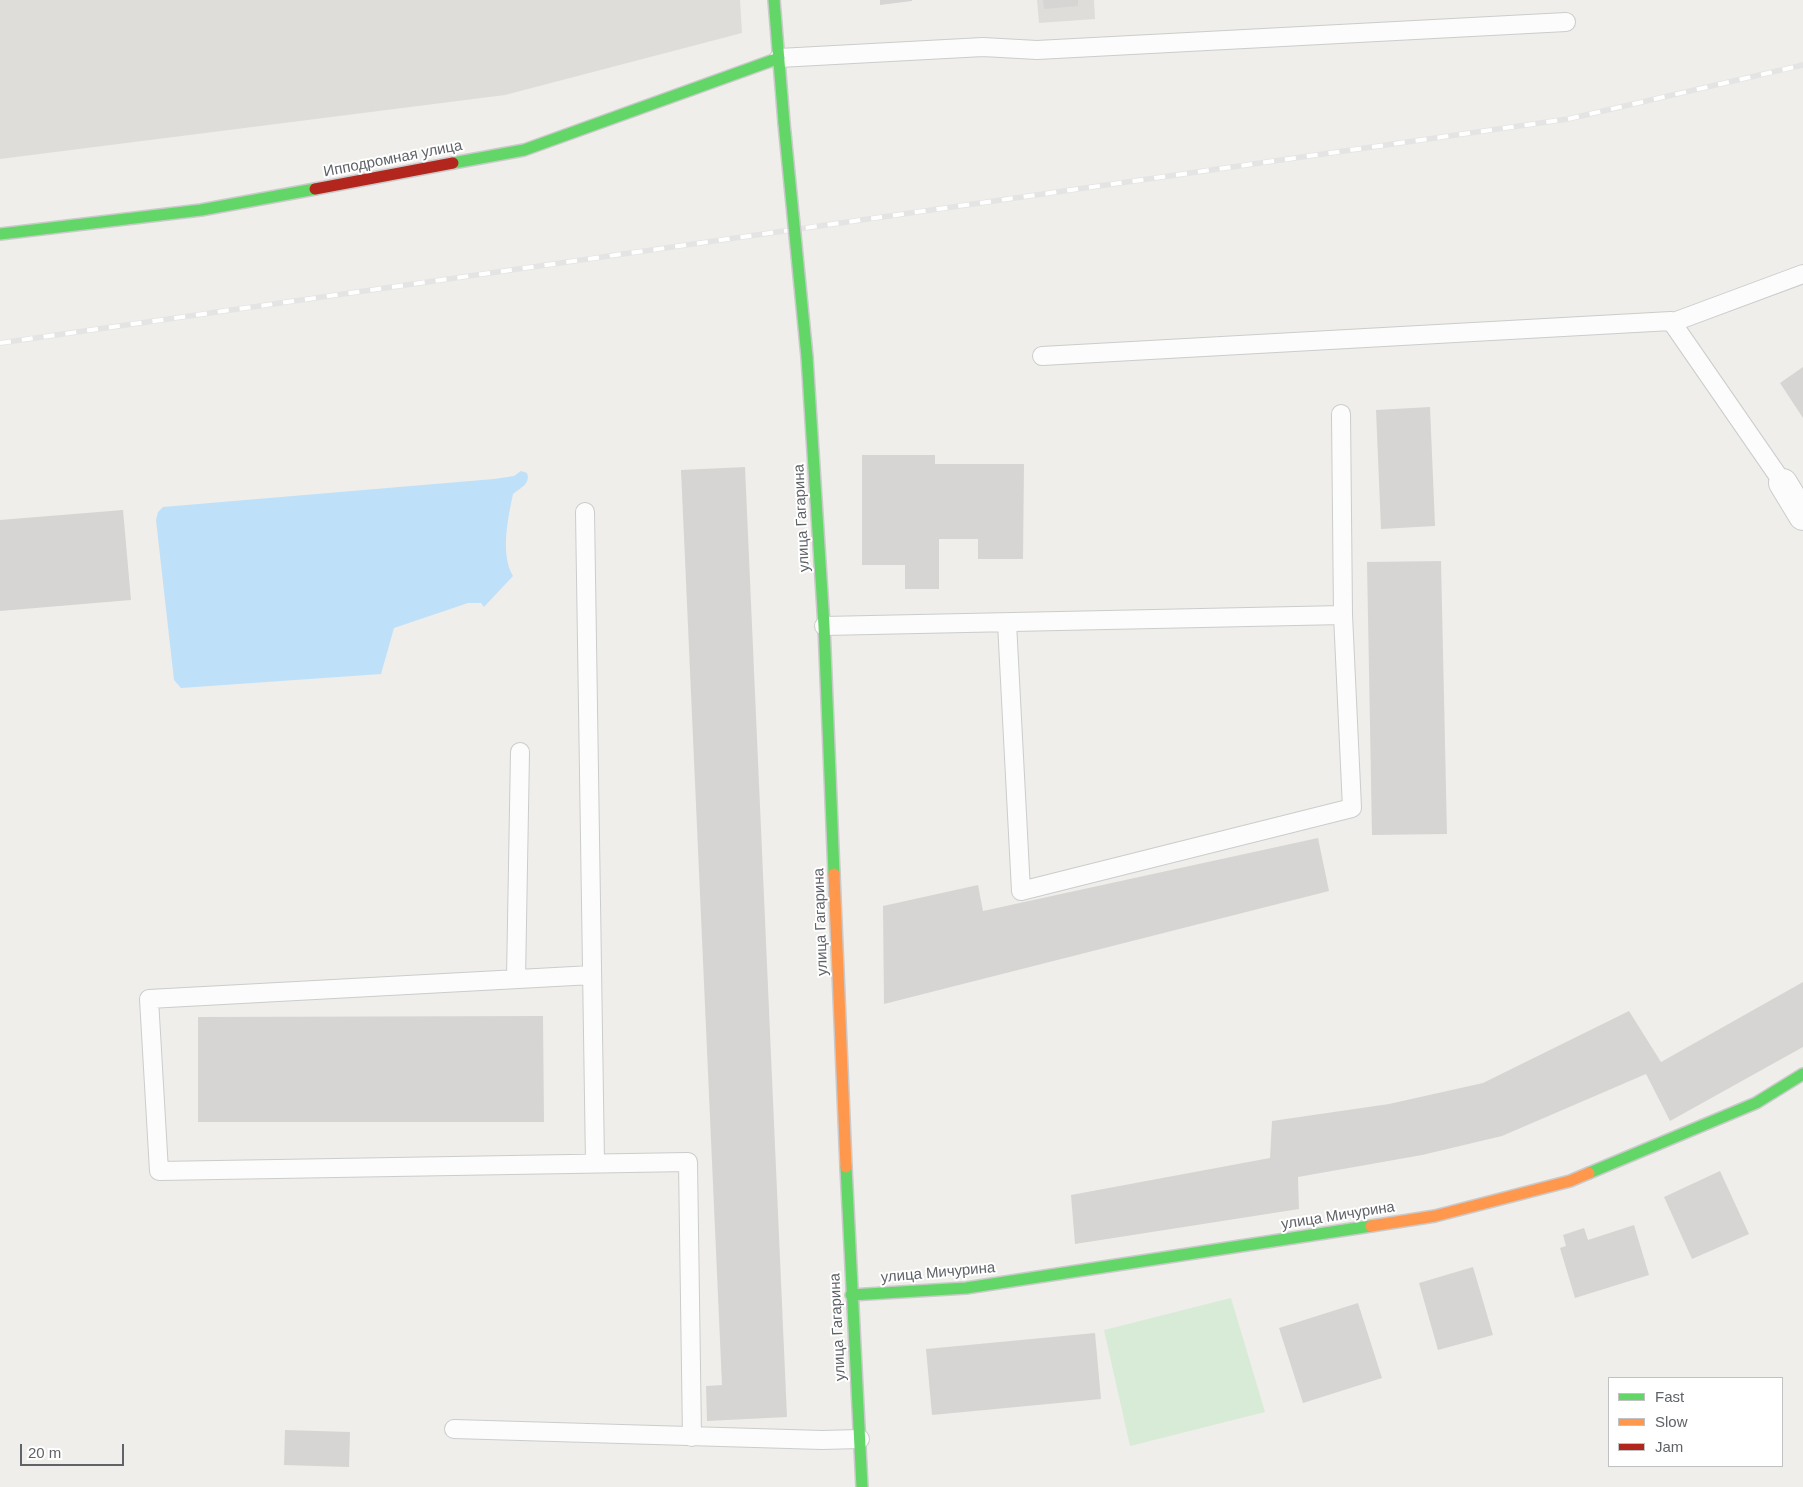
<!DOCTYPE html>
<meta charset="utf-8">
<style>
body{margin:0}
#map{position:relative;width:1803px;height:1487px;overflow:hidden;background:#efeeea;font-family:Arial,sans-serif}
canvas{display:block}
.legend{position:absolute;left:1608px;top:1377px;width:175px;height:90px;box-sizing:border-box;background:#fff;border:1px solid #bfc1c3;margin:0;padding:6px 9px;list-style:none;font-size:15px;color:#5f6368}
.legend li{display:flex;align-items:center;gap:10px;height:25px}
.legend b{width:25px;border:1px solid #bfc1c3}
.scale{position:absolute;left:20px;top:1444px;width:104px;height:22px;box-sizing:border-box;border:2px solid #5f6368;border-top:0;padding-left:6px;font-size:15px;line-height:18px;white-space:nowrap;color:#5f6368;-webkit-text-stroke:4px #fff;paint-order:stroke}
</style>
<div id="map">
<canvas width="1803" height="1487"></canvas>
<ul class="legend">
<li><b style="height:6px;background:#63d668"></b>Fast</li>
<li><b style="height:6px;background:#ff974d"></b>Slow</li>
<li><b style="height:6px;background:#b3261e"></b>Jam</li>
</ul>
<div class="scale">20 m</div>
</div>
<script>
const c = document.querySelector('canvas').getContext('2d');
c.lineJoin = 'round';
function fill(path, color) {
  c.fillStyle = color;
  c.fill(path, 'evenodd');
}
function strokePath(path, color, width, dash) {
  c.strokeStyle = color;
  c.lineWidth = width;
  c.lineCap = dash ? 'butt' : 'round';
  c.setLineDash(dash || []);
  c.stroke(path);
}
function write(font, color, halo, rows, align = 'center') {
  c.font = font + ' Arial,sans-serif';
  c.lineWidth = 4;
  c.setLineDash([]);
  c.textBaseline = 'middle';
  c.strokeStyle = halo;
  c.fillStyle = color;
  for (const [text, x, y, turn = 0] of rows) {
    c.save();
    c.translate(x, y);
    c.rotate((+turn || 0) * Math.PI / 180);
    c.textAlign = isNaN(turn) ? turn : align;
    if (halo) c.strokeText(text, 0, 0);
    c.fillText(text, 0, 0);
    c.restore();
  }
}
const industrial = new Path2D(`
 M0 0H740L742 33 505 95 0 159Z
 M1037 0H1094L1095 19 1039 23Z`);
const green = new Path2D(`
 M1231 1298 1265 1412 1130 1446 1104 1330Z`);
const water = new Path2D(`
 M521 471 527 473C531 484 520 488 513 494 508 518 500 554 513 576L484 607 481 603H468L394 628 381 674 181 688 174 680 156 520 158 512 163 507 494 479 514 476Z`);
const building = new Path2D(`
 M880 0H912V1L880 5Z
 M1043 0H1078V6L1044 9Z
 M1803 367V418L1780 383Z
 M1430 407 1435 526 1381 529 1376 410Z
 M862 455H935V464H1024L1023 559H978V539H939V589H905V565H862Z
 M745 467 787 1417 707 1421 706 1386 722 1385 681 470Z
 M123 510 131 600 0 611V520Z
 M1441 561 1447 834 1372 835 1367 562Z
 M1318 838 1329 891 884 1004 883 906 978 885 983 911Z
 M1803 982V1047L1670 1121 1646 1074 1502 1136 1422 1155 1298 1177 1299 1209 1075 1244 1071 1195 1270 1158 1272 1121 1389 1104 1483 1083 1629 1011 1661 1062Z
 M543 1016 544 1122H198V1017Z
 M1720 1171 1749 1234 1692 1259 1664 1197Z
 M1634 1225 1649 1275 1575 1298 1560 1248 1566 1246 1563 1235 1584 1228 1588 1240Z
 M1473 1267 1493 1335 1438 1350 1419 1283Z
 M1358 1303 1382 1378 1303 1403 1279 1328Z
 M1095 1333 1101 1399 932 1415 926 1349Z
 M285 1430 350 1432 349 1467 284 1465Z`);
const lane = new Path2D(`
 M779 58 983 47 1037 50 1566 22
 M1671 323 1803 274
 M1042 356 1671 321 1783 483
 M585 512 595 1163
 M1007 623 1021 891 1352 808 1343 615 1341 414
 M824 626 1343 615
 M592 975 149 999 159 1171 688 1162 692 1437
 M516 979 520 752
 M454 1429 822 1440 860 1439`);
const street = new Path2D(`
 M1783 483 1803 516`);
const fast = new Path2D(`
 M774 0 784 123
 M453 163 524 150 779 58
 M0 234 201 210 315 189
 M807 357 824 626 834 874
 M846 1167 862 1487
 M1589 1173 1756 1103 1803 1074
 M851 1295 966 1288 1371 1226`);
const slow = new Path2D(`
 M834 874 846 1167
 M1371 1226 1435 1216 1570 1181 1589 1173`);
const jam = new Path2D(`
 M315 189 453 163`);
const rail = new Path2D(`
 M0 343 1568 119 1803 65`);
const fastBridge = new Path2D(`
 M784 123 807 357`);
const streetNames = [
 ["Ипподромная улица",393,159,-11],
 ["улица Гагарина",802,518,-93],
 ["улица Гагарина",821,922,-92],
 ["улица Мичурина",1338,1216,-9],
 ["улица Мичурина",938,1273,-5],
 ["улица Гагарина",838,1327,-93]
];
fill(industrial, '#dfddda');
fill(green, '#d8ebd6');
fill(water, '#bfe0f9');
fill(building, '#d6d5d3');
strokePath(lane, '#cbcccc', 20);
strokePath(street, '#cbcccc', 30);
strokePath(fast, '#cacacb', 14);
strokePath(slow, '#cacacb', 14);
strokePath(jam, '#cacacb', 14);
strokePath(lane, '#fdfcfc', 18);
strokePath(street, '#fdfcfc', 28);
strokePath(fast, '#63d668', 11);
strokePath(slow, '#ff974d', 11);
strokePath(jam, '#b3261e', 11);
strokePath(rail, '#e4e4e4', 5.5);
strokePath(rail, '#fff', 4, [11]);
strokePath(fastBridge, '#cacacb', 14, []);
strokePath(fastBridge, '#63d668', 11);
write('15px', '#5f6368', '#fff', streetNames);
</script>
